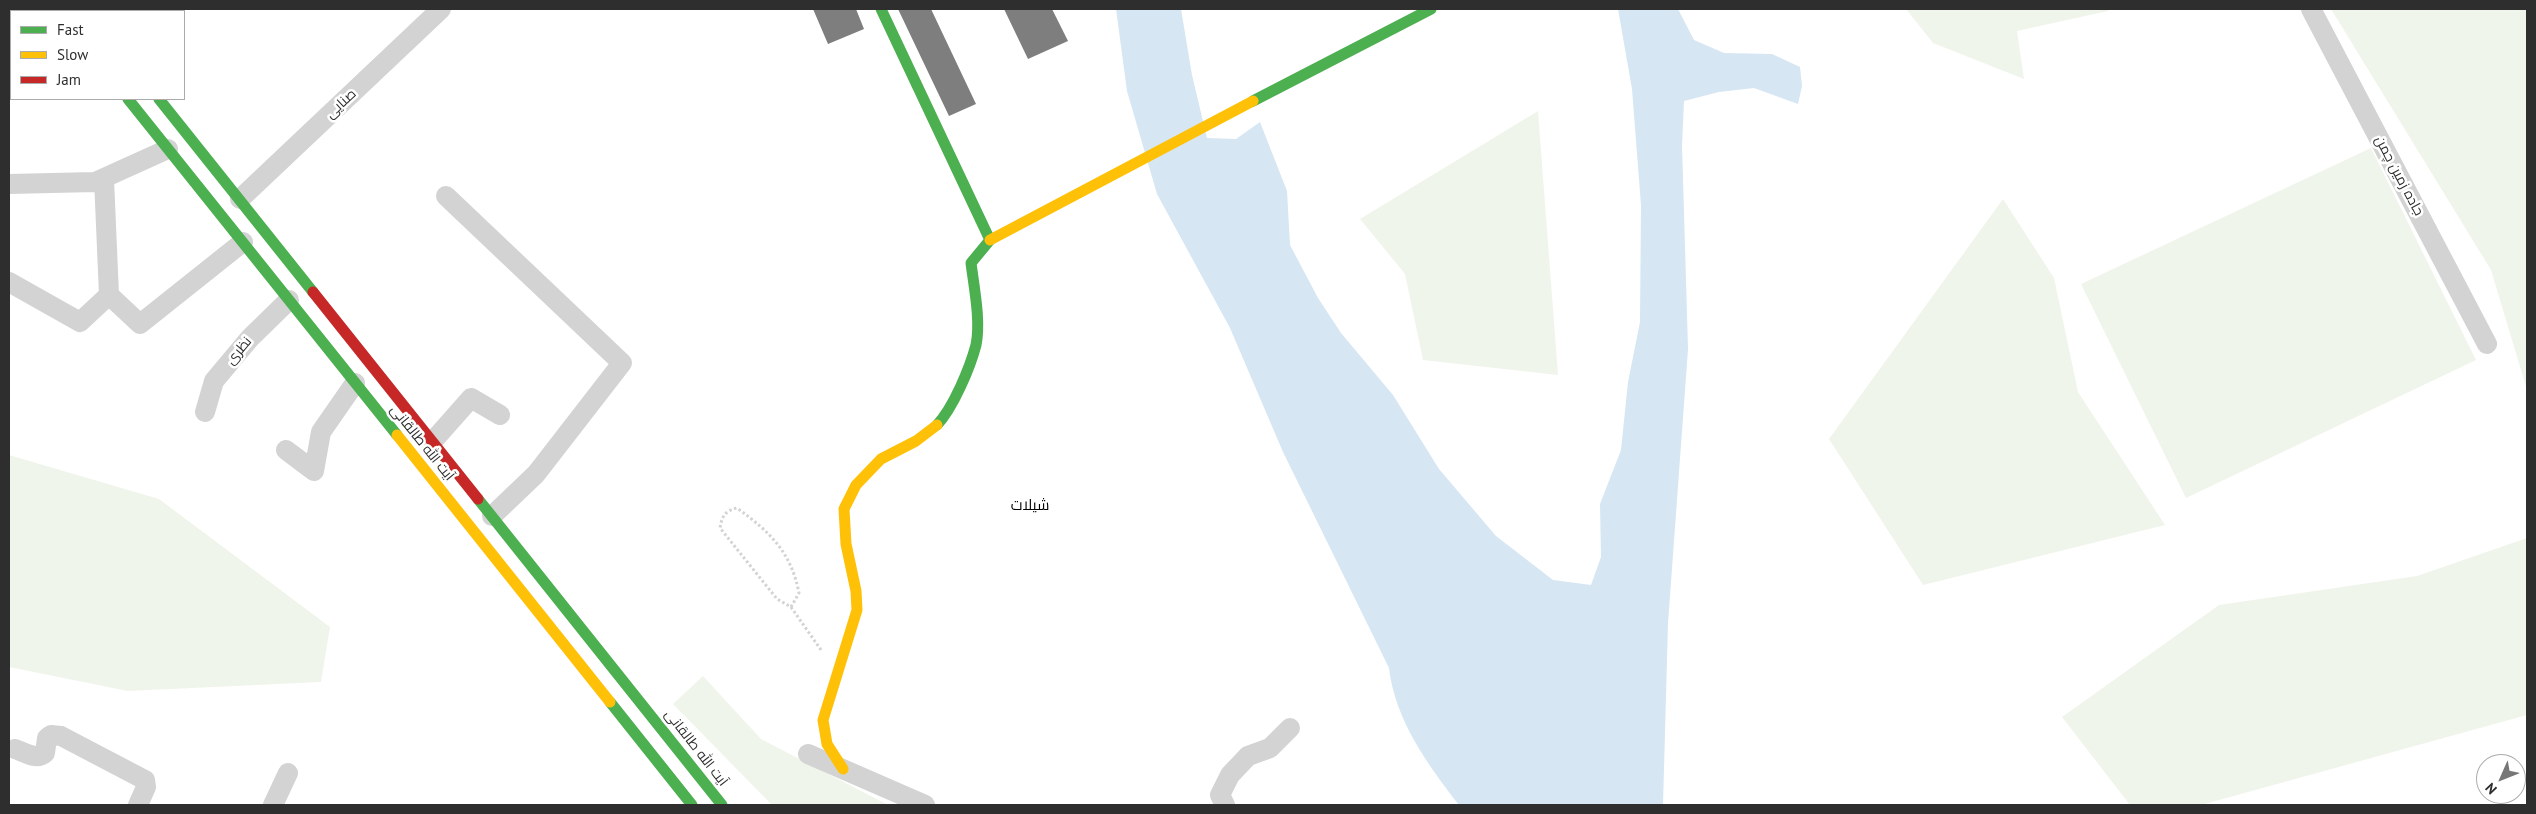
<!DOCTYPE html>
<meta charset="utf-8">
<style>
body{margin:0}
#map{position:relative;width:2536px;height:814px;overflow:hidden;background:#fff;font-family:"PT Sans",sans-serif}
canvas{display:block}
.frame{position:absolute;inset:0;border:10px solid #2e2e2e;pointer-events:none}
.legend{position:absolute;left:10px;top:10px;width:175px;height:90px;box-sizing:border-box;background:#fff;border:1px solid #ababab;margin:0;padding:6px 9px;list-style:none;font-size:15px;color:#2e2e2e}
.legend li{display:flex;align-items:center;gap:10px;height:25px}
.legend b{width:25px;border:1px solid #ababab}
.north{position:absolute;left:2476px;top:754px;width:50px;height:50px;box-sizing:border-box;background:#fff;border:1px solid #ababab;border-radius:50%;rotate:226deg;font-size:14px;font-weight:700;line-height:20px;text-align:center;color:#2e2e2e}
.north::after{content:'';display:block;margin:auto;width:18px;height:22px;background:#777;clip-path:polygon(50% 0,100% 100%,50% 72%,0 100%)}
</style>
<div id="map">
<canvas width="2536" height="814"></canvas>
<div class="frame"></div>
<ul class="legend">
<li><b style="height:6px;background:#4caf50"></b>Fast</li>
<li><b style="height:6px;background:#ffc107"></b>Slow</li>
<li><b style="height:6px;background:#c62828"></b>Jam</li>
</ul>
<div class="north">N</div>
</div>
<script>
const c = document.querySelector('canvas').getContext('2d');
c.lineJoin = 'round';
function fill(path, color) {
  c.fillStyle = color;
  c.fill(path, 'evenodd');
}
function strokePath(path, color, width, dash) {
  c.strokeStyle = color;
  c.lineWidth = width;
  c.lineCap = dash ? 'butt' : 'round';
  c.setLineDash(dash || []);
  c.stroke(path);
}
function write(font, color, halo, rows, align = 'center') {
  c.font = font + ' "PT Sans",Cairo,sans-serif';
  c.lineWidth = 5;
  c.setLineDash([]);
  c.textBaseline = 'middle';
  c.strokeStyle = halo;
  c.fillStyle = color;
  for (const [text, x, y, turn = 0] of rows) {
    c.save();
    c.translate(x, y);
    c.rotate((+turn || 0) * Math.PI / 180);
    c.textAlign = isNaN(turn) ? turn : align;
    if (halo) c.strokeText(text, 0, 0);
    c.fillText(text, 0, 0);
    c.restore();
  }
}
const green = new Path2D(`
 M1906 9H2107L2108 11 2017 31 2024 79 1933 43Z
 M2331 9H2527V390L2491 270Z
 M1538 111 1558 375 1423 360 1405 274 1360 219Z
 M2371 148 2476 360 2186 498 2081 284Z
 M2003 199 2054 278 2078 392 2165 525 1923 585 1829 439Z
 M9 455 159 499 330 627 321 682 128 691 9 667Z
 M2527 538V715L2201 805H2130L2062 717 2219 605 2417 576Z
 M703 676 761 739 888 805H772L673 704Z`);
const water = new Path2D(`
 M1116 9H1181L1192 75 1207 138 1236 139 1260 122 1287 191 1290 245 1318 298 1341 333 1393 395 1439 469 1496 536 1553 580 1591 585 1601 557 1600 504 1621 450 1628 382 1640 322 1641 205 1632 89 1618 9H1678L1694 40 1724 53 1772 54 1800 67 1802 86 1798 104 1754 88 1719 92 1684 101 1682 145 1688 349 1668 623 1663 805H1459C1428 765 1395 720 1389 668L1283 452 1230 328 1157 194 1127 91Z`);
const building = new Path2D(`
 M813 9H856L864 29 828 44Z
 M898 9H931L976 104 949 116Z
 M1004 9H1052L1068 41 1028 59Z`);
const path = new Path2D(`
 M791 607 799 593C791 552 770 532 737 508 725 511 722 516 720 528L777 599 791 607 821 650`);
const street = new Path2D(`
 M2311 9 2487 344
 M104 179 109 295 140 324 243 242
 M9 184 95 182 168 149
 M446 196 622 363 536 474 492 516
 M240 199 441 9
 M9 282 80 322 109 295
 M205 412 214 381 250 338 289 300
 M433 441 471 398 500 415
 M286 450 314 471 321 432 355 383
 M15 749C24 752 36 761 45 753L47 738 51 735 61 736 145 780 146 787 138 805
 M808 754 925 805
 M273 805 288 773
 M1225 805 1220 795 1230 775 1248 756 1270 748 1290 728`);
const fast = new Path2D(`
 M881 9 990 240 971 263C974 287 981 322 976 345 970 368 953 408 937 425
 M128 99 397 435
 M159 99 313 292
 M1253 101 1431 9
 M478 499 722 805
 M610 702 692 805`);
const slow = new Path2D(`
 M57 9 59 11
 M990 240 1253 101
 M397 435 610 702
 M843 769 827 744 823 720 857 610 856 591 846 544 844 509 856 485 881 459 916 441 937 425`);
const jam = new Path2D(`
 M87 9 89 11
 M313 292 478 499`);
const streetNames = [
 ["صنایی",341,104,-43],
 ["جاده زمین چمن",2399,176,62],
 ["نظری",239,351,-50],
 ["آیت الله طالقانی",422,443,51],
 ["آیت الله طالقانی",696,748,52]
];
const neighbourhoodNames = [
 ["شیلات",1030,506]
];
fill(green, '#f0f5eb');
fill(water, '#d6e6f3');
fill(building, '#7e7e7e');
strokePath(path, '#d3d3d3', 3, [2.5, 2.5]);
strokePath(street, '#d3d3d3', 20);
strokePath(fast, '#4caf50', 11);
strokePath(slow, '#ffc107', 11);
strokePath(jam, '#c62828', 11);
write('14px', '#2e2e2e', '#fff', streetNames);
write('15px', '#000', '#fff', neighbourhoodNames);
</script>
